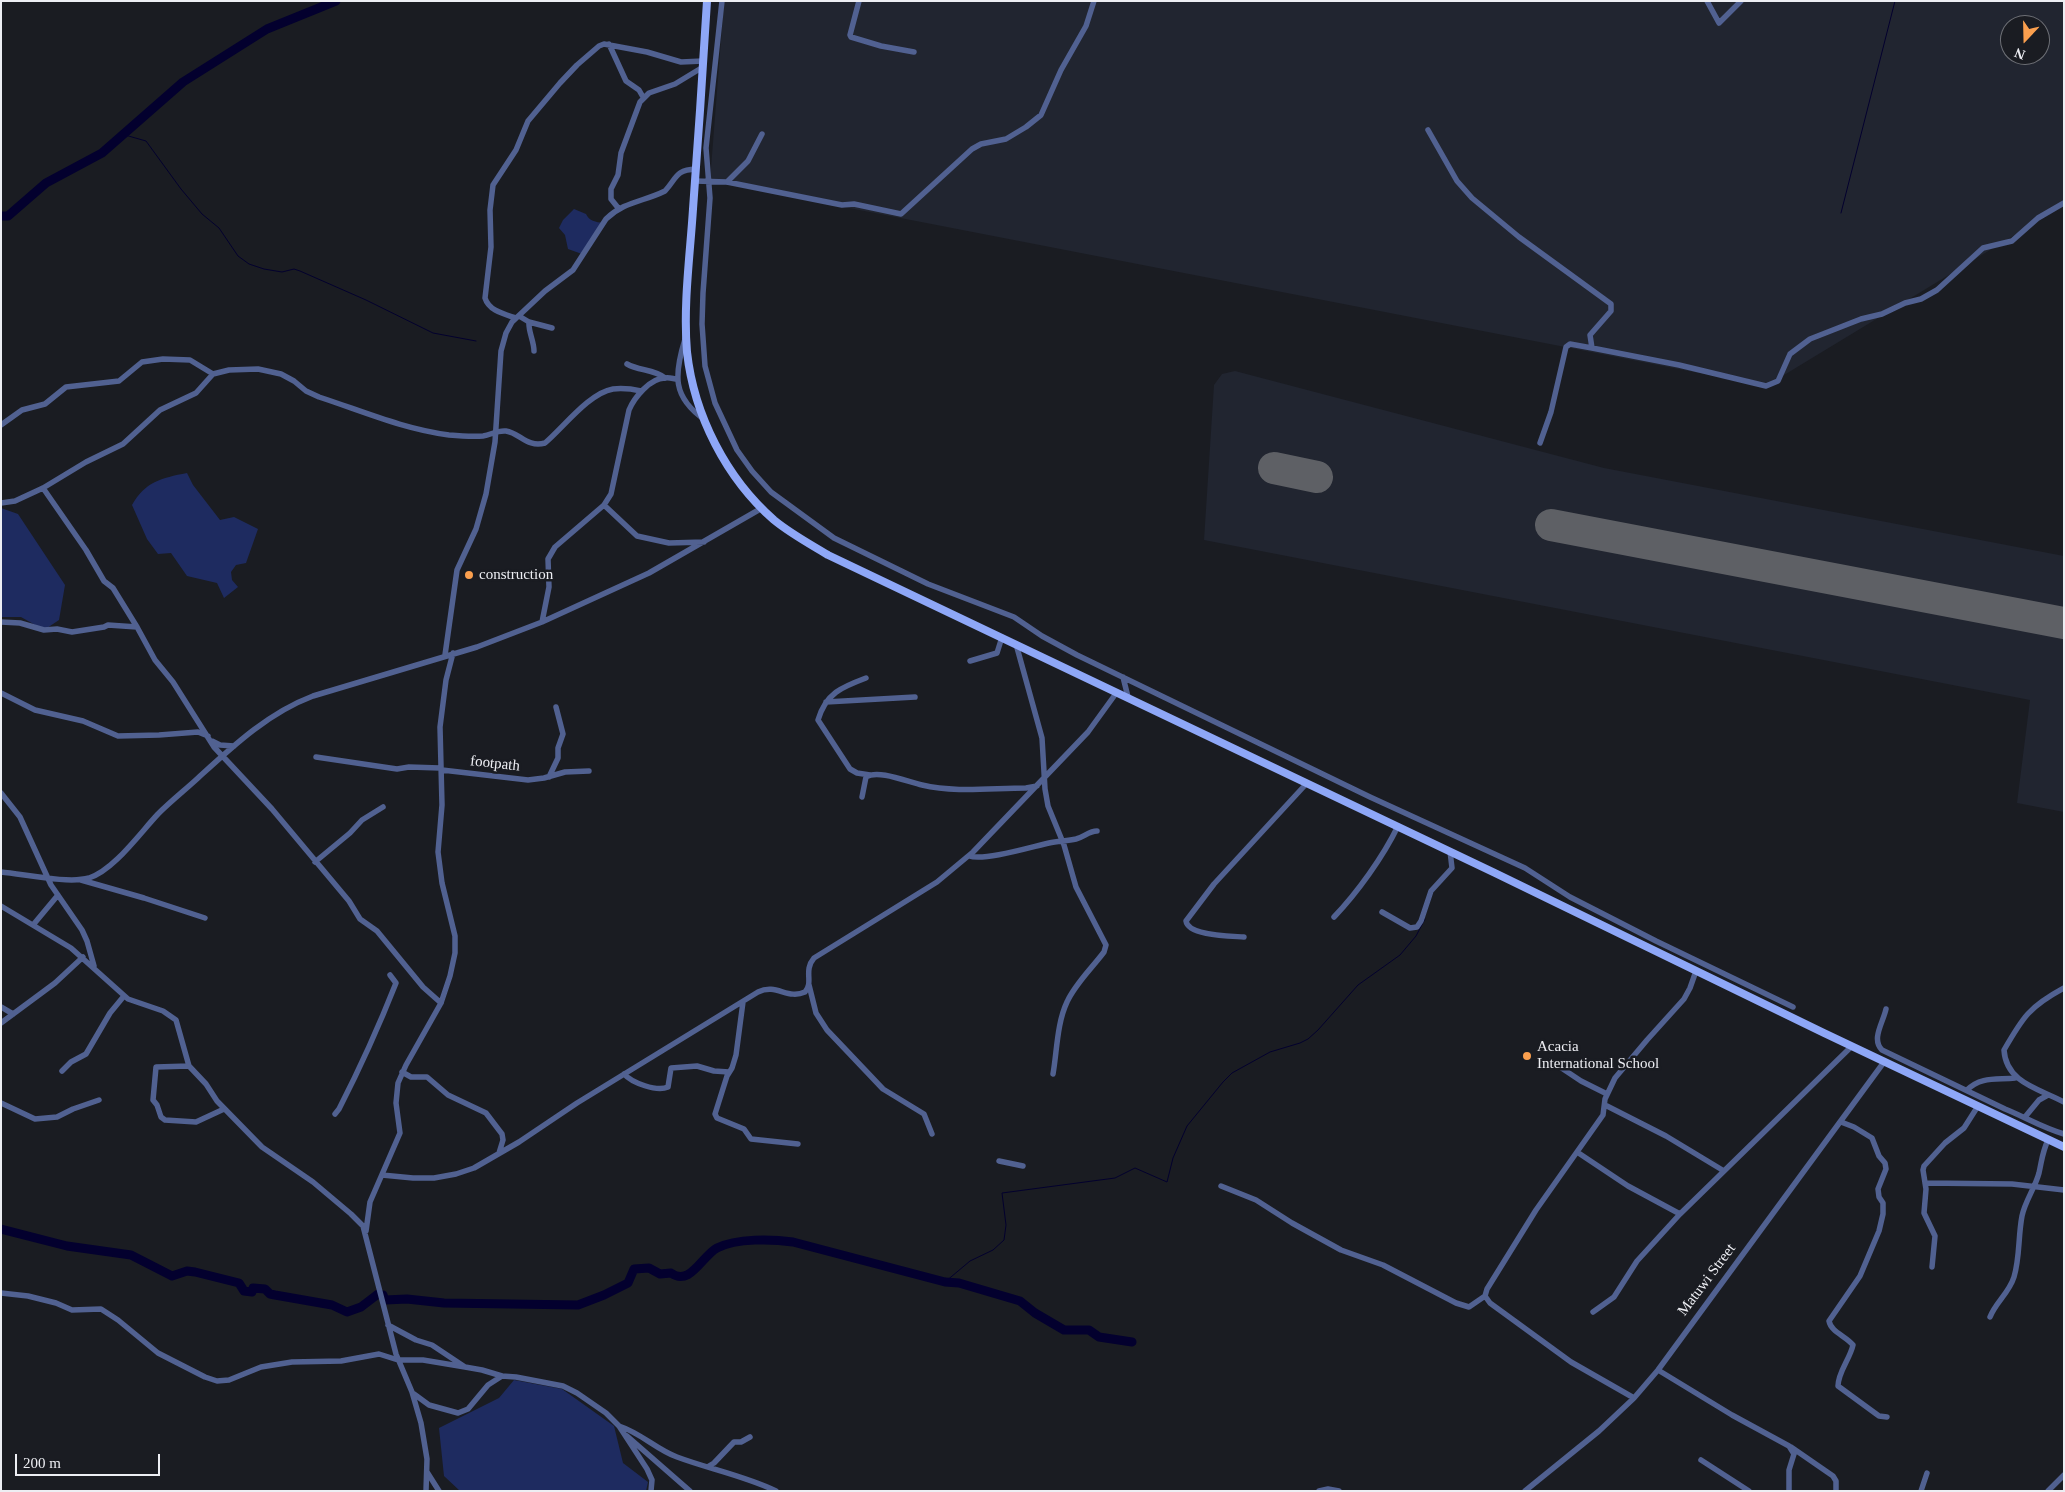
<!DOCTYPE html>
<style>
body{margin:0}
#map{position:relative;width:2065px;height:1492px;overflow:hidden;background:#1a1c22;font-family:"Times New Roman",serif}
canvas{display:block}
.frame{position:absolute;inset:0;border:2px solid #edeef3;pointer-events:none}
.north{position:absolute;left:2000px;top:15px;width:50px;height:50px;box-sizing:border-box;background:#1a1c22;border:1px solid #6e7076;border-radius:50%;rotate:201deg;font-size:14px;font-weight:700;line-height:20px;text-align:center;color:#edeef3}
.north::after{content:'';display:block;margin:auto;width:18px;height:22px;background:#fa9f4e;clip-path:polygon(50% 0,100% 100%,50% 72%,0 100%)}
.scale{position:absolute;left:15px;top:1454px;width:145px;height:22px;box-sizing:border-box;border:2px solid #edeef3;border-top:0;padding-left:6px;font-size:15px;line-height:18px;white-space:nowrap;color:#edeef3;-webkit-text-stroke:4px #1a1c22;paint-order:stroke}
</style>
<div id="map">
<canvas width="2065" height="1492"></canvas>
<div class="frame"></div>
<div class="north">N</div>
<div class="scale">200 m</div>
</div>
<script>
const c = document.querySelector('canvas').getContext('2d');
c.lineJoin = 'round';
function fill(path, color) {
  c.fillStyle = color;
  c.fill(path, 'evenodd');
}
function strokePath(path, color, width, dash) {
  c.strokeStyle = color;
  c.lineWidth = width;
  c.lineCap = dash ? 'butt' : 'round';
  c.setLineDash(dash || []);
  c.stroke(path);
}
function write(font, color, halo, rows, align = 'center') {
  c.font = font + ' "Times New Roman",serif';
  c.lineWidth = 5;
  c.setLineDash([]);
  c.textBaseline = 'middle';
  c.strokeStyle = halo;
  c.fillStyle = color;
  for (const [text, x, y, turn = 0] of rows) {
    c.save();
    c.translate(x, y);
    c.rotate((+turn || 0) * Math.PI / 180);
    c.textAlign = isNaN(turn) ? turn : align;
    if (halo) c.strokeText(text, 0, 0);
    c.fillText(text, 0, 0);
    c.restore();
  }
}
const built = new Path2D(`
 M724 1H2064V205L1766 386 710 181ZM2010 25H2040V55H2010Z
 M1235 371 1604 468 2064 556V812L2017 803 2030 700 1204 540 1214 385 1222 374Z`);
const green = new Path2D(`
 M574 209 586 214C589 221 596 222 603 223L582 254 568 249 565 235 559 228 563 220Z
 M187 473 193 485 220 520 234 517 258 529 246 563 236 565 231 572 232 580 238 587 224 598 217 583 187 576 171 553 158 554 147 539 132 505C145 482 161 478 187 473Z
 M1 508 18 514 65 585 59 620 44 630 21 617H1Z
 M514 1380 562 1389 614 1426 623 1463 648 1482 646 1491H460L444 1476 439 1428 499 1398Z`);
const stream = new Path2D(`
 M125 135 146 141 181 189 202 214 219 228 238 256 249 264 264 269 282 272 294 269 300 271 366 300 433 333 476 341
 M1841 213 1895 1
 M945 1282 970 1261 993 1250 1004 1240 1006 1225 1002 1193 1115 1178 1135 1168 1167 1182 1173 1158 1187 1126 1223 1082 1232 1073 1270 1052 1300 1043 1308 1039 1318 1030 1358 985 1400 955 1416 936 1425 919`);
const river = new Path2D(`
 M1 216H8L46 183 102 153 183 82 267 29 336 1
 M1 1229 67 1246 131 1255 172 1276 187 1271 195 1272 239 1283 244 1291 252 1292 253 1288 265 1289 270 1294 275 1295 332 1305 347 1312 361 1307 378 1294
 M383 1295 385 1300 407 1299 444 1303 578 1305 604 1295 628 1283 634 1269 649 1268 660 1274 671 1273C690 1287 702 1256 717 1248 737 1238 772 1239 793 1242L945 1282 959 1283 1020 1301 1035 1313 1064 1330H1089L1099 1337 1132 1342`);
const runway = new Path2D(`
 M1274 468 1317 477
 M1551 525 2064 623`);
const minor = new Path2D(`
 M722 1 706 148 710 198 703 293 702 324 705 366 715 403 737 450 752 471 771 492 834 538 928 584 1014 617 1042 636 1077 655 1370 797 1525 868 1570 897 1656 941 1793 1007
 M859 1 850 35 851 37 881 46 914 52
 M1707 1 1719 23 1741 1
 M609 44 626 81 639 90 643 97
 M1428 130 1457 181 1472 198 1519 237 1611 304V311L1590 335 1592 348 1679 365 1766 386 1778 381 1790 354 1810 339 1861 319 1882 314 1905 303 1921 299 1937 290 1983 248 2012 241 2038 218 2064 203
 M695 181 727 182 842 205 854 204 901 214 972 149 981 144 1006 139 1026 127 1041 115 1061 70 1086 26 1094 1
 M727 182 748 161 762 134
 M619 209 611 199V189L618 175 621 153 640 102 649 93 675 84 703 67
 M519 316 529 322 552 328
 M516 318C504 314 489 311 485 298L491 247 490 210 493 185 516 150 528 121 560 83 577 65 599 46 604 44 647 52 681 62 703 61
 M529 322C528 331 534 341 534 351
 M685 339C674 375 672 397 705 420
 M627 364C639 371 654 369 665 378
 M1 425 22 410 45 404 66 387 119 381 142 362 163 359 190 360 213 374
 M1540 443 1551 412 1566 347 1570 344 1592 348
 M43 488 86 550 104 581 113 588 137 627
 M1 503 15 501 43 488 86 462 123 444 160 410 196 393 213 374 229 370 258 369 281 374 294 381 306 391 319 397C362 411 403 429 449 435 460 436 472 437 483 436 491 435 497 430 506 431 520 433 527 448 545 443 563 428 589 393 613 389 622 388 632 389 641 391
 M604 505 637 536 669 543 704 542
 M1 622 20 623 44 630 57 629 72 632 104 627 108 625 137 627 155 660 173 682 214 747 272 809 349 901 360 919 377 931 423 987 441 1003
 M542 622 549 587 548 559 555 547 604 505 611 494 629 410C634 398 650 378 665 378 669 377 674 379 677 379
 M1016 644 1042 738 1045 789 1048 806 1064 845 1076 887 1106 945 1104 952C1092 968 1075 984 1067 1002 1057 1023 1057 1051 1053 1074
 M445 655 457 570 476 529 486 494 495 442 501 351 506 333 512 322 545 291 573 270 606 219C625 201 643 202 665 191 677 178 675 170 696 169
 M970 661 997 653 1002 637
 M1123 677 1128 697
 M866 678C842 687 826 693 818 720L850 769 857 773 870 775
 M1 693 35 710 83 721 118 736 159 735 198 732 208 736
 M826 702 915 697
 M212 741 220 745 234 746
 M316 757 397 769 409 767 440 768 442 770 528 780 544 778 565 772 589 771
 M549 777 558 758V748L563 734 556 707
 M1 793 20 817 51 885 82 930 87 941 94 966
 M862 797 866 777C878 769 908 782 922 785 955 793 992 788 1026 788L1037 786
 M969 856C985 861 1031 847 1049 843 1058 841 1067 841 1076 839 1084 837 1089 831 1097 831
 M315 862 350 833 362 820 383 807
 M1 872C24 874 68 884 89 878 114 870 140 833 158 814 171 801 185 790 198 778 233 746 268 713 313 696L477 647 542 622 649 573 762 508
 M81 880 144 898 205 918
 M1 906 71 948 128 999 163 1011 176 1020 189 1066 206 1084 217 1101 262 1147 313 1182 351 1214 363 1226 396 1354 412 1392 421 1423 427 1459 426 1491
 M1382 912 1410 928 1417 927 1421 921 1431 891 1452 868 1450 851
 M1334 917C1357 893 1383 857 1398 826
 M33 925 58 895
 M1244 937C1231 936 1188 936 1186 921L1214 884 1307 783
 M809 985 816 1013 827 1030 883 1089 924 1114 932 1134
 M2064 988C2029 1007 2023 1017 2004 1050 2006 1083 2040 1089 2064 1102
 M743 1002 736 1055 732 1068 727 1076 715 1114 717 1118 744 1129 751 1139 798 1144
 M1 1007 13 1014
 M1886 1009C1883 1023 1871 1039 1882 1050L2005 1109C2025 1117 2043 1128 2064 1134
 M1 1023 55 983 83 957
 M1551 1061 1581 1081 1607 1094
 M189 1066 156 1067 153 1100 157 1105 161 1117 165 1120 196 1122 224 1109
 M62 1071 71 1062 86 1054 110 1013 124 996
 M402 1072 411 1077H427L448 1095 486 1113 502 1134 503 1140 499 1153
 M624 1074C632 1083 657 1092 668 1087L671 1068 697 1066 714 1071 729 1072
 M1967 1090C1981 1076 1997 1080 2015 1078
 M1 1103 35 1119 57 1117 73 1109 99 1100
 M1605 1105 1666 1136 1724 1171
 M335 1114 339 1109C360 1068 379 1026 396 983L390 975
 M2025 1117 2039 1100 2048 1095
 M1841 1122 1854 1127 1872 1138 1879 1156 1885 1163 1886 1169 1878 1189 1879 1197 1883 1203V1214L1879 1231 1860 1276 1829 1321C1831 1332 1846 1336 1853 1345 1850 1359 1838 1372 1838 1386L1879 1416 1887 1417
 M1577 1152 1628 1186 1680 1214
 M999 1161 1023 1166
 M382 1175 413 1178H434L456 1174 474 1168 519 1142 577 1103 758 992C777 983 787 1000 805 992 814 982 803 971 814 958L937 882 973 852 1088 732 1117 692
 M1925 1183 2012 1184 2064 1190
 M1221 1186 1256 1200 1292 1223 1341 1250 1383 1265 1456 1303 1469 1307 1485 1296
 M366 1231 370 1202 400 1133 396 1103 398 1083 406 1065 441 1003 450 976 455 953V936L442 883 438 852 442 805 440 727 446 680 453 653
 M1932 1267 1935 1236 1924 1213 1926 1189 1923 1170 1924 1166 1945 1143 1964 1128 1978 1106
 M1 1293 28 1296 56 1303 72 1310 101 1309 118 1320 158 1353 205 1377 217 1381 229 1380 261 1367 292 1362 341 1361 379 1354 398 1360H423L465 1367
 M1593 1312 1614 1297 1637 1261 1680 1214 1852 1046
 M1990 1317C1996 1302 2009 1293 2014 1277 2020 1257 2018 1237 2022 1216 2025 1201 2035 1188 2039 1173 2042 1160 2042 1153 2048 1140
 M388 1325 416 1340 432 1345 465 1367 482 1370 502 1376
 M1658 1370 1732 1415 1789 1446 1794 1454 1789 1470V1491
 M414 1394 429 1405 458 1413 468 1409 488 1385 502 1376 516 1377 563 1386 577 1393 606 1413 619 1426 647 1469 652 1480 651 1491
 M1634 1398 1571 1362 1490 1303 1485 1296 1487 1289 1536 1210 1603 1115 1605 1099 1615 1078 1647 1040 1684 999 1690 988 1696 971
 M619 1426C641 1433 657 1450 677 1457 709 1469 745 1476 776 1491
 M627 1436 690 1491
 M1791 1447 1833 1476 1836 1481V1491
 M1701 1460 1749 1491
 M709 1466 714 1463 734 1442H741L750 1437
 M427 1472 439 1491
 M1319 1491 1328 1489 1339 1491
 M1525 1491 1599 1431 1634 1398 1658 1370 1884 1062
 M1921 1491 1927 1473
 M2048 1491 2064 1475`);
const major = new Path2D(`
 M707 1C703 70 698 140 693 209 690 256 683 305 687 352 694 415 726 478 774 520 791 534 810 544 828 555L1495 873 1824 1033 2064 1147`);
const markers = [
 [469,575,5,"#fa9f4e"],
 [1527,1056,5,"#fa9f4e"]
];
const poiNames = [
 ["construction",479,575],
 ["Acacia",1537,1047],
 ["International School",1537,1064]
];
const streetNames = [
 ["footpath",495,764,6],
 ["Matuwi Street",1707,1280,-53]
];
fill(built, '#212530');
fill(green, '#1e2b60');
strokePath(stream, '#03002e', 1);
strokePath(river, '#03002e', 9);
strokePath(runway, '#5e6065', 32);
strokePath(minor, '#516191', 5.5);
strokePath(major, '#8ea7f7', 8);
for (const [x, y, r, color] of markers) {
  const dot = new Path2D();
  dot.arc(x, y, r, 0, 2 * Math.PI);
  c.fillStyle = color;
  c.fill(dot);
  strokePath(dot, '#1a1c22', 2);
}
write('15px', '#edeef3', '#1a1c22', poiNames, 'left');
write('15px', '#edeef3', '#1a1c22', streetNames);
</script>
